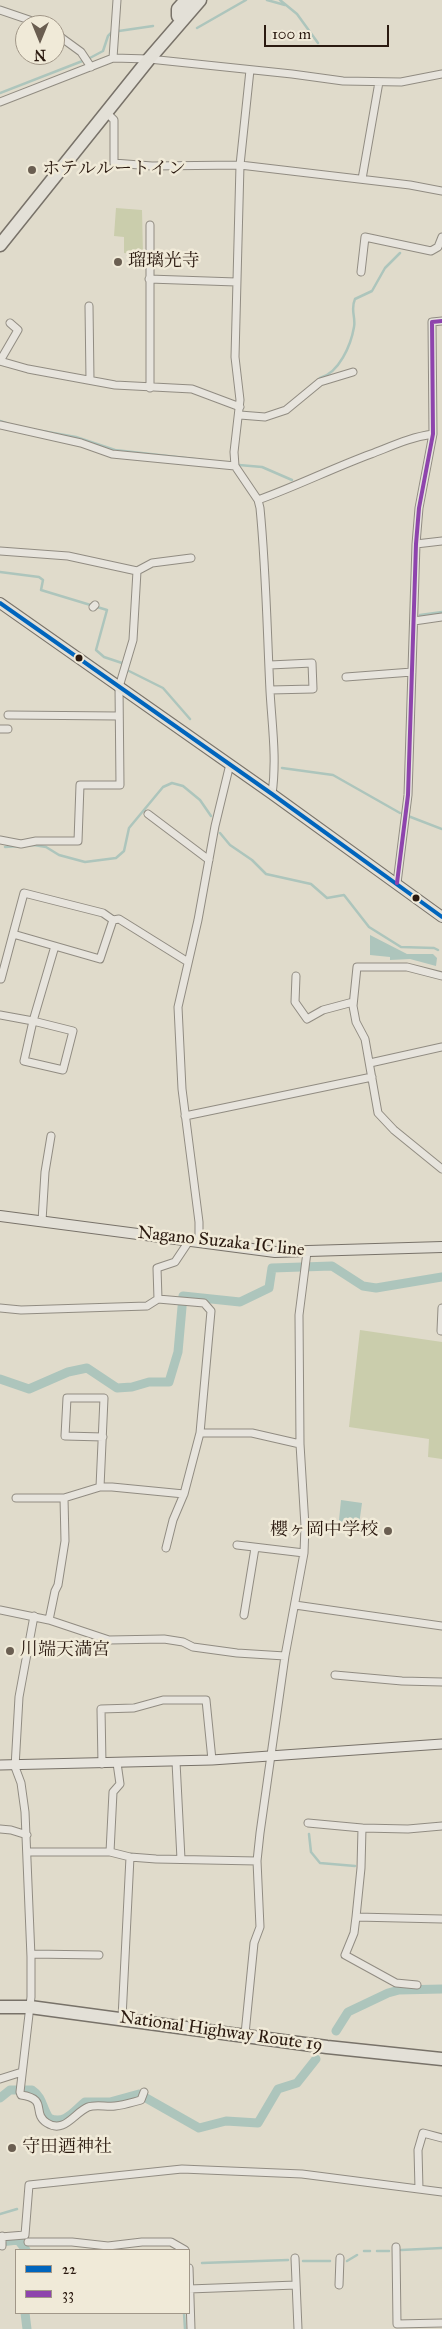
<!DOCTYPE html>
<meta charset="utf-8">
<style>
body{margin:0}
#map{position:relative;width:442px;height:2329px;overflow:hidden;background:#e0dbcb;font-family:"IM FELL Great Primer",serif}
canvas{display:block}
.legend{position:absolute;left:15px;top:2249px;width:175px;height:65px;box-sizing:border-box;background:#f0ead8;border:1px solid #a19788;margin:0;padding:6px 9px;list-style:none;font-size:15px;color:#2b1a10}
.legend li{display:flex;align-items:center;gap:10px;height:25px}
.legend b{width:25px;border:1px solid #a19788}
.north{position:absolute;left:15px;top:15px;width:50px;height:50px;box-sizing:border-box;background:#f0ead8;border:1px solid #a19788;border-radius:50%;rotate:180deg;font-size:14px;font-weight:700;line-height:20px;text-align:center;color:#2b1a10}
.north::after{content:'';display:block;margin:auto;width:18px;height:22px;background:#6a5e51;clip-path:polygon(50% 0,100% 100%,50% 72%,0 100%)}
.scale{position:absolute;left:264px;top:25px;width:125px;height:22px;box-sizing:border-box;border:2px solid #2b1a10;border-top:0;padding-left:6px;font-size:15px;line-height:18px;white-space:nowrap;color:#2b1a10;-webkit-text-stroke:4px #f0ead8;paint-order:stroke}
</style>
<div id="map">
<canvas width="442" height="2329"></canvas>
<ul class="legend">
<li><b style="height:6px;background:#0065bd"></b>22</li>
<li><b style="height:6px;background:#8e44ad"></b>33</li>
</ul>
<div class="north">N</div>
<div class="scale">100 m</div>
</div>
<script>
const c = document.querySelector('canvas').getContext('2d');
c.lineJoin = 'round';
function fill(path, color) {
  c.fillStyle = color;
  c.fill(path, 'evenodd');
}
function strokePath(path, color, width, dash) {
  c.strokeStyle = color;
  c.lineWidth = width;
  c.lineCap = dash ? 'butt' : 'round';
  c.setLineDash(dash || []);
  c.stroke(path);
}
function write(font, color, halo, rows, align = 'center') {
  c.font = font + ' "IM FELL Great Primer","Noto Serif JP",serif';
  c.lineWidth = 5;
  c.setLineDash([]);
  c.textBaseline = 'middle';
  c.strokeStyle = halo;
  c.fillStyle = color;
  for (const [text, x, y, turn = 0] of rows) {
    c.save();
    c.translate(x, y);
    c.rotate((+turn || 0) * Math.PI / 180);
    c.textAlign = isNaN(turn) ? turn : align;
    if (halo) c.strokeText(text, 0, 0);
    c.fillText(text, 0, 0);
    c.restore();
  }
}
const green = new Path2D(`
 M116 208 142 210 143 255 124 253V237L114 236Z
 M360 1330 442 1342V1459L428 1457 429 1439 349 1427Z`);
const water = new Path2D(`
 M370 935 407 954H433L437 958 436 966 410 959 390 960V957L370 955Z
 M341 1500 362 1503 358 1532 338 1530Z`);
const stream = new Path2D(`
 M267 0 285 5
 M280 0 297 14 318 43
 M197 28 246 0
 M88 59 103 51 108 36 112 32 153 26
 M0 93 85 60
 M320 378C339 373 351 345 354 327 356 317 350 310 355 299L372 291 385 268 400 253
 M0 421 9 424
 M36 430 76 437 115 450 203 460
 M239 465 262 467 292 480
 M0 572 39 577 43 580 41 590 107 610 96 650 104 657 122 663
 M420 615 442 612
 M129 671 163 688 190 719
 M282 768 333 775 400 813
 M408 816 442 829
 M220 833 230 845 252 860 266 874 311 884 327 898 344 895 369 927 401 947 434 948 438 950
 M5 847 34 845 46 847 59 855 85 862 116 858 124 851 129 828 163 787 172 783 183 786 200 800 211 816
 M309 1834 311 1852 320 1863 355 1866
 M0 2214 17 2209
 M401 2250 442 2248
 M364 2251H370
 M377 2251H389
 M303 2261H330
 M347 2261 357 2255
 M202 2263 288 2260
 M184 2313 185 2329`);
const canal = new Path2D(`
 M0 1379 29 1389 68 1372 87 1368 117 1388 132 1387 149 1382H169L178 1352 183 1296 240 1302 269 1288 272 1268 332 1266 363 1286 376 1288 442 1277
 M336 2031 348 2012 388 1993 399 1990 442 1989
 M0 2098 10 2090H32C43 2097 42 2108 49 2118 65 2125 73 2112 85 2102H110L139 2094 199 2128 226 2121 258 2123 278 2089 297 2083 316 2059
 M0 2242 18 2240 26 2250
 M25 2313 27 2329`);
const street = new Path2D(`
 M0 10 44 25
 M55 33 81 52 91 67
 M113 58 117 0
 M250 70 240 165 235 357 240 400 234 452 235 466 258 500 260 508C266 569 267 630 270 691 272 726 277 759 272 794
 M0 102 113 58 149 59 292 74 343 81 401 82 442 74
 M106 112 114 120V163L152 166 240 165 410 185 442 191
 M362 179 379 82
 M361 272 365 237 431 251 438 247 442 237
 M149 279 236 282
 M89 306 90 380
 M0 361 28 369 115 385 192 389 240 407
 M0 361 18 330 10 323
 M150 388V225
 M240 415 265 417 286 410 320 382 353 372
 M0 425 81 443 112 454 235 466
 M258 500C297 486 333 468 371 454 392 446 411 437 433 434
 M416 544 442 541
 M0 551 68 556 137 571 152 563 191 558
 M93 607 95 605
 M414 621 442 617
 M270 665 312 663 313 689 270 690
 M346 677 412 672
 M8 715 118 716
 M0 729H8
 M148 814 209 860
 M0 840 21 844 36 841H78L80 785H120L119 687 133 640 137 571
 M397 883 408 795 416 544 419 508 433 434 432 322 442 321
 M113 920 103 913 24 893 13 934 100 959 113 920 119 919 188 962
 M296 976 295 1002 307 1019 323 1010 353 1002
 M442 976 407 967H357L353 1006 356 1022 365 1039 378 1113 394 1130 442 1169
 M1 979 13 934
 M0 1015 33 1021 55 946
 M33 1021 73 1031 63 1070 24 1061Z
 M370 1063 442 1047
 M185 1116 372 1077
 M42 1221 45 1172 51 1136
 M199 1242V1222L182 1089 178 1007 198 920 215 826 230 764
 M0 1308 21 1310 147 1306 158 1299
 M441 1331 442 1308
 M200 1433H252L300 1444
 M100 1487 104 1398H67L65 1436 103 1437
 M16 1498H64
 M237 1545 304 1553
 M166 1548 173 1520 184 1494 200 1433 211 1311 204 1303 158 1299 157 1268 175 1262 189 1241
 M295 1605 442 1626
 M0 1610 49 1620 109 1640 164 1639 183 1642 193 1647 237 1653 285 1656
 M244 1615 255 1548
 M34 1616 19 1697 15 1767 21 1783 25 1812 31 1957V1997L20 2092 21 2095C49 2099 31 2113 47 2123 64 2134 74 2113 88 2107 96 2104 106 2107 115 2106 124 2105 133 2102 141 2100L144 2092
 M49 1620 55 1591 58 1585 65 1541 64 1498 100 1487H112L184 1494
 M335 1675 402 1681 442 1682
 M176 1762 181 1859
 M102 1764 101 1709 134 1708 163 1700H206L212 1760
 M308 1823 362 1828
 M0 1829 11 1830 27 1835
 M28 1852H110L130 1857 156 1859 257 1861
 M110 1852 113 1792 120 1784 117 1763
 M356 1917 361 1868 362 1828 408 1829 442 1826
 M31 1954 99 1955
 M417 1985 396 1983 345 1955 354 1933 356 1917 442 1919
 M122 2018 130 1857
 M245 2034 254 1943 260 1927 257 1861 260 1833 285 1656 304 1553 305 1526 300 1444 299 1315 307 1252
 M0 2079 22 2072
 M419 2189 418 2150 423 2133 442 2138
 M2 2236V2246
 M0 2237 25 2235 29 2185 182 2169 302 2174 442 2192
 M28 2242H72L108 2246 142 2242H171L185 2250
 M396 2247 397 2324 442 2323
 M295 2258 298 2329
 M189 2268 191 2329
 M339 2285 340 2258
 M189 2289 296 2285`);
const secondary = new Path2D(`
 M0 1765 212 1760 442 1744`);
const primary = new Path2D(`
 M0 603 272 794 442 917
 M0 1216 275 1252 442 1247`);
const highway = new Path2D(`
 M178 16V9L186 0
 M0 245 149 59 200 0
 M0 2007H30L327 2047 442 2059`);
const bus1 = new Path2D(`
 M0 603 272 794 442 917`);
const bus2 = new Path2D(`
 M397 883 408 795 416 544 419 508 433 434 432 322 442 321`);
const markers = [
 [32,170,5,"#6a5e51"],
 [118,262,5,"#6a5e51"],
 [79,658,4.5,"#2b1a10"],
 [416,898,4.5,"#2b1a10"],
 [388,1531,5,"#6a5e51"],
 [10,1651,5,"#6a5e51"],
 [12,2148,5,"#6a5e51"]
];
const poiNames = [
 ["ホテルルートイン",42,170],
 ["瑠璃光寺",128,262],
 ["櫻ヶ岡中学校",378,1531,"right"],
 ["川端天満宮",20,1651],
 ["守田迺神社",22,2148]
];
const streetNames = [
 ["Nagano Suzaka IC line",221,1242,6],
 ["National Highway Route 19",221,2032,8]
];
fill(green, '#cacdac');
fill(water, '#adc5bc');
strokePath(stream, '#adc5bc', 2.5);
strokePath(canal, '#adc5bc', 9);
strokePath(street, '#918c82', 9);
strokePath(secondary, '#787269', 11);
strokePath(primary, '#787269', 12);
strokePath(highway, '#787269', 15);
strokePath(street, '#e7e4dd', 7);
strokePath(secondary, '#e7e4dd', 9);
strokePath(primary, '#e3e0d7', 10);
strokePath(highway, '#e3e0d7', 12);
strokePath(bus1, '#0065bd', 4);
strokePath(bus2, '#8e44ad', 4);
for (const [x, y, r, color] of markers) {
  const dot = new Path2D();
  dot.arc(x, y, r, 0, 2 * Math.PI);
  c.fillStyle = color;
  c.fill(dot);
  strokePath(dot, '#f0ead8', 2);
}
write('18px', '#2b1a10', '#f0ead8', poiNames, 'left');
write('18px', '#2b1a10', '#f0ead8', streetNames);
</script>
